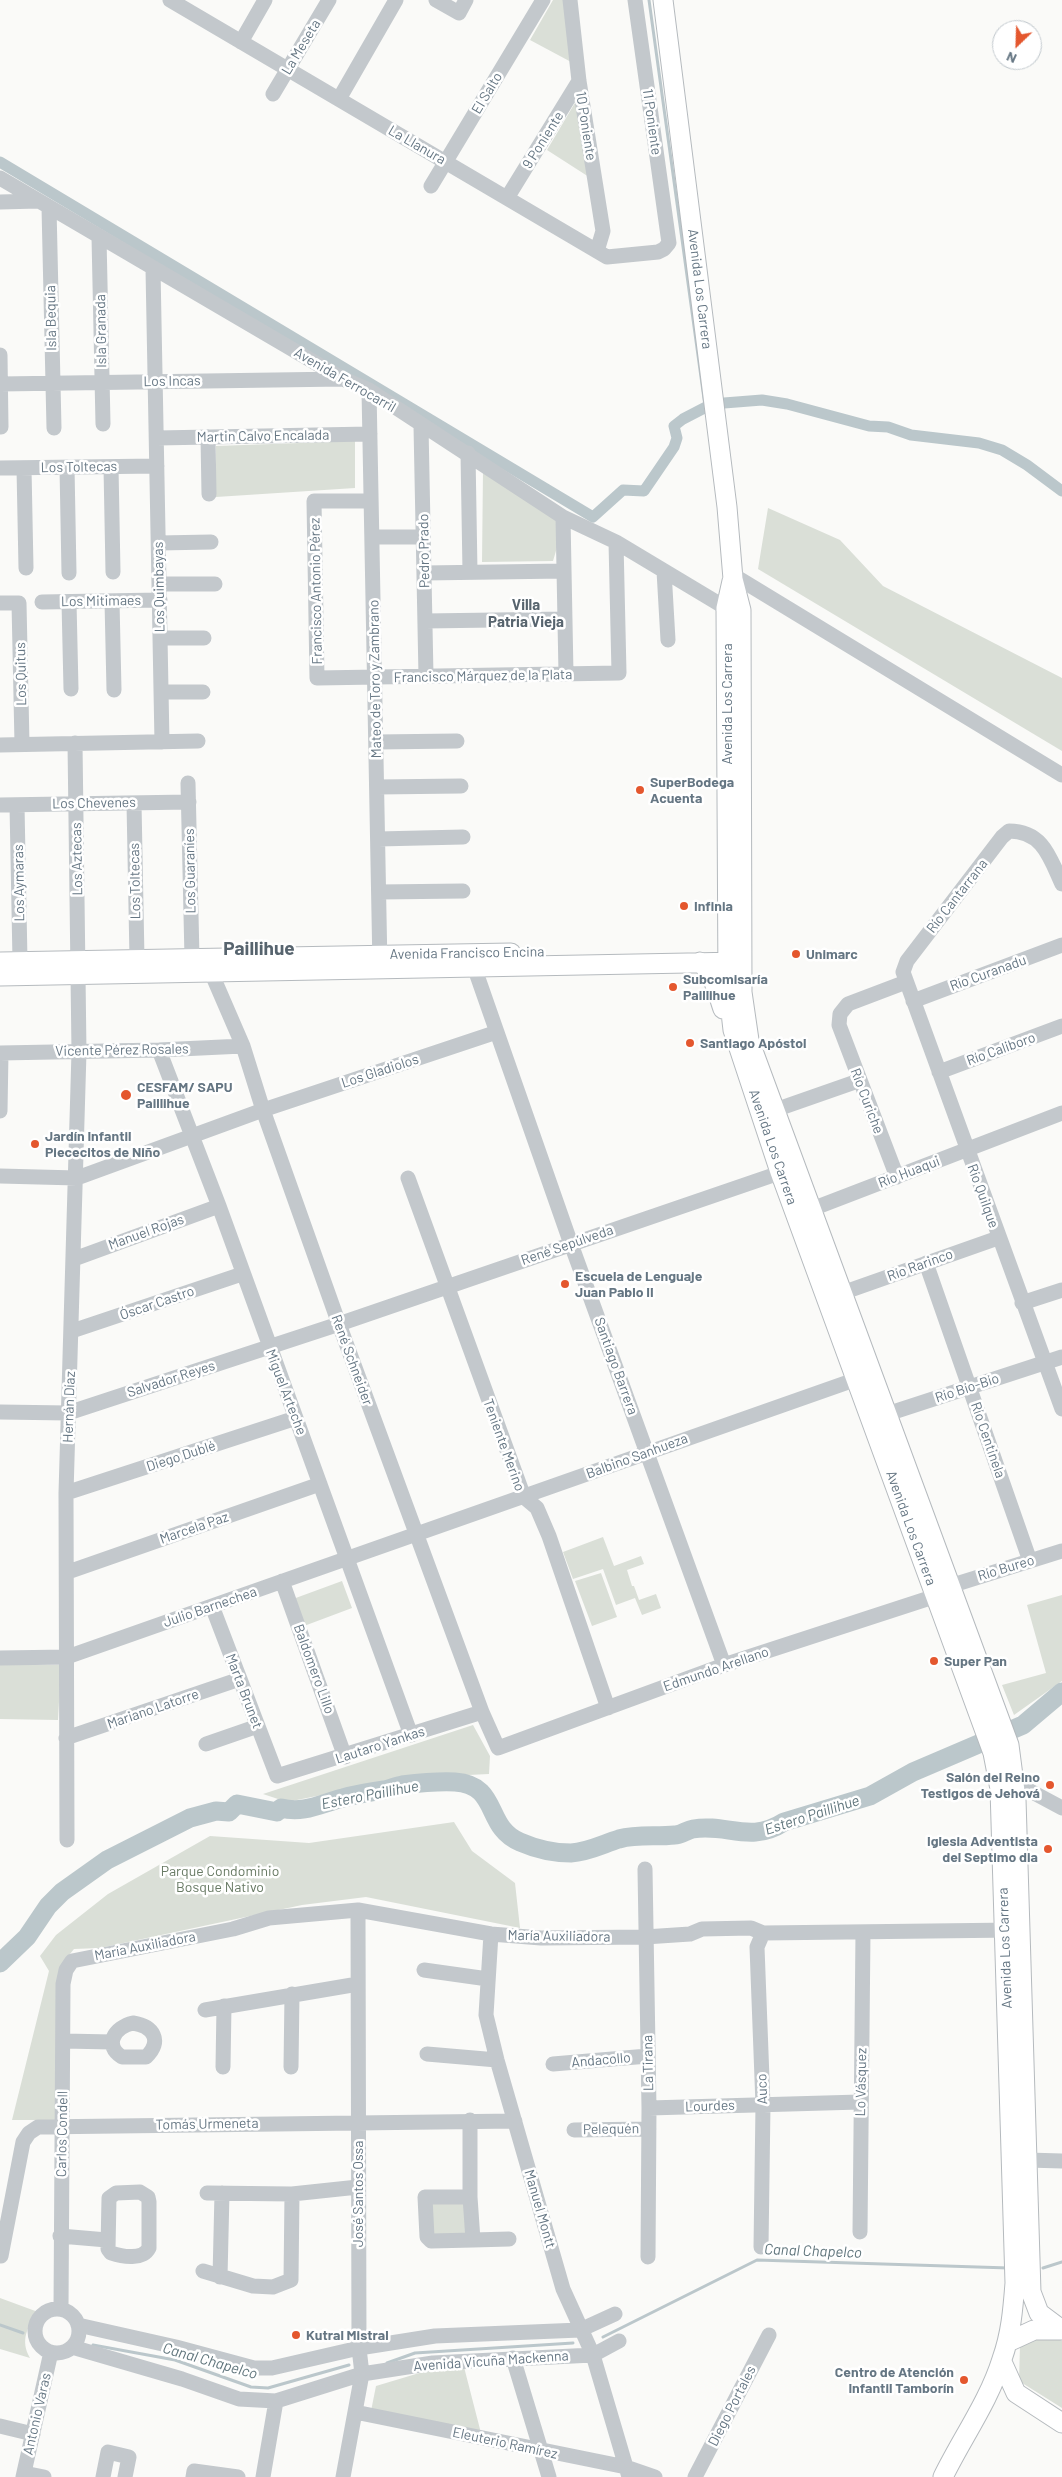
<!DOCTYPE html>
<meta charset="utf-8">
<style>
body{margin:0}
#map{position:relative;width:1062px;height:2477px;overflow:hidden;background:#fafaf8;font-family:Barlow,sans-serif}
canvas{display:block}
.north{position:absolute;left:992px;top:20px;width:50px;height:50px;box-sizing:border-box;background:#fff;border:1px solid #c1c8cd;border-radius:50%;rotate:204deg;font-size:14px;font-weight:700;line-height:20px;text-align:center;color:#657683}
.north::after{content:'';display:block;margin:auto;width:18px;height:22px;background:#e4572e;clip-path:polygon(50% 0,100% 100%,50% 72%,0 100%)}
</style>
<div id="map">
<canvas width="1062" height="2477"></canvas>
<div class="north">N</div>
</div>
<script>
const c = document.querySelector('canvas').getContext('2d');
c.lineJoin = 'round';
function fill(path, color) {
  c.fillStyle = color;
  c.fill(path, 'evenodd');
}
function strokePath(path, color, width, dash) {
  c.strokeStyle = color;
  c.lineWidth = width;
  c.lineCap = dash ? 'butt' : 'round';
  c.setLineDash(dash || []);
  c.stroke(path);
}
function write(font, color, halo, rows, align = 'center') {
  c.font = font + ' Barlow,sans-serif';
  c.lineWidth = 5;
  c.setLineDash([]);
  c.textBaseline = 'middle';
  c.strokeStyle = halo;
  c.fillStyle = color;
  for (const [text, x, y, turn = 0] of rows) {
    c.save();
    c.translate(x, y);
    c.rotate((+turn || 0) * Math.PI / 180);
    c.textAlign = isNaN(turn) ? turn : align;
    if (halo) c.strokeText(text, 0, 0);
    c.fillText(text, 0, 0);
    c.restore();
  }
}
const green = new Path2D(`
 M553 0H564L573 63 530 40Z
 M579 96 589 177 547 150Z
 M355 441V488L216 497V446Z
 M483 471 565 520 553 561 482 562Z
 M768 508 840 540 883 586 1062 678V751L758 569Z
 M603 1537 614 1566 641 1556 644 1564 627 1570 632 1586H634L639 1600 656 1594 661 1608 642 1615 635 1598 616 1605 603 1569 573 1579 563 1552Z
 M601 1573 617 1617 592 1626 575 1581Z
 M342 1581 352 1608 304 1626 293 1599Z
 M1062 1595V1681L1014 1715 1002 1685 1046 1673 1027 1605Z
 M0 1664 61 1665 58 1720 0 1719Z
 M473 1725 490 1756 489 1774 406 1778 287 1802 263 1794Z
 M454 1822 472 1851 515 1883 520 1928 366 1897 302 1905 100 1948 74 1949 61 1965 58 2120H12L49 1971 40 1956 56 1935 108 1894 210 1836 309 1843Z
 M464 2199 468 2233 433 2238 428 2203Z
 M0 2298 38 2312C27 2327 20 2341 30 2358L0 2349Z
 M1036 2333 1053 2336 1062 2341V2408L1019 2381 1020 2345Z
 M464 2367 482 2437 370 2416 376 2386 436 2368Z`);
const stream = new Path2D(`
 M649 0 705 406
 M1043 2268 1062 2262
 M0 2325 23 2333
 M603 2337 757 2260 1009 2268
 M93 2345 175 2360 251 2387 268 2388 349 2365
 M387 2363 415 2353 573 2343`);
const canal = new Path2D(`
 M0 162 593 517 623 490 644 491 674 447 677 438 674 426 683 419 710 405
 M724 403 762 400 787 404 869 426 888 427 911 435 979 443 1002 450 1027 465 1062 491`);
const river = new Path2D(`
 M0 1963 27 1937 48 1906 62 1892 107 1860 190 1818 216 1811 229 1812 237 1804 277 1812 281 1808C304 1814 322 1803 343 1798 357 1794 370 1792 384 1790 390 1789 396 1786 402 1785 419 1783 438 1781 455 1782 500 1785 484 1827 520 1842 536 1849 554 1853 571 1853 588 1852 603 1844 619 1839 637 1834 656 1837 675 1835 681 1835 687 1830 693 1829 727 1823 750 1844 784 1822L870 1796 913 1772 1023 1725 1062 1692`);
const minor = new Path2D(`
 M170 0 607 257 658 252 664 249 669 243 635 0
 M436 0 459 13 466 0
 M570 0 579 81 603 231 597 251
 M241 42 265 0
 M273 94 329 0
 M339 99 396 0
 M0 178 343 379 369 390 563 517 616 542 726 608 735 609
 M431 186 543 0
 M507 198 579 81
 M0 202 38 201
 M49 207 54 428
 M99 237 103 424
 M153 269 162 742
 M0 355 1 427
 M0 384 343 379
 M369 390 380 967
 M421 426 426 676
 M208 437 209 494
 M157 438 370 434
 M468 453 470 572
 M67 467 69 573
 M111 467 113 572
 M0 468 157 466
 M24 468 26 568
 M371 501H314L317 678 619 673 616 542
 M563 517 566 674
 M372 537H423
 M159 543 211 542
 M664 571 668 640
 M424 573 564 571
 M733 575 1062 775
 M159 584H215
 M112 601 114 690
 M42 602 160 600
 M69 602 71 689
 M0 603H19L22 744
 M425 621 565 619
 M160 638H204
 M161 692H203
 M376 742 457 741
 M0 745 198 741
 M188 783 192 958 211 972 243 1046 263 1110 339 1324 482 1712 498 1748 724 1665 936 1596
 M377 787 461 786
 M134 803 137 959
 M0 805 189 802
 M17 805 20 961
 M378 839 463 837
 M1062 884C1050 858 1043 831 1009 831L1002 837 907 961 903 972 1062 1409
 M379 892 463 891
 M471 958 571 1244 724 1665
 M913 1001 1062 945
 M159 1050 219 1206 411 1735
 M0 1053 159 1050 243 1046
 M939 1072 1062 1026
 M775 1110 858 1081
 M0 1111 1 1053
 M0 1176 77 1178 263 1110 497 1032
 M897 1177 839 1025 840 1014 848 1004 906 982
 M408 1178 524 1497 537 1508 549 1536 608 1708
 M812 1209 1062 1113
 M74 1259 219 1206
 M926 1263 1030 1561
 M842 1293 998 1238
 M1022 1303 1062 1290
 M72 1331 242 1274
 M0 1412 68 1413 339 1324 791 1169
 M878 1417 1062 1357
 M66 1493 296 1418
 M68 1572 320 1484
 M282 1581 345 1757
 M950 1586 1062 1551
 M212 1606 277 1776 482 1712
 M0 1658 67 1657 857 1379
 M66 1738 240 1679
 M206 1744 258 1726
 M1006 1778 1062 1808
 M67 1840 66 1493 79 1052 75 743
 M645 1869 649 2108 648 2257
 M491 1934 486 2015 497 2060 563 2289 593 2355 629 2477
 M424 1970 488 1979
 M205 2010 358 1984
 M133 2023C153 2026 163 2041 146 2057H122C103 2045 115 2027 133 2023Z
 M64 2041 112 2042
 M427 2054 497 2060
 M553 2064 648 2056
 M223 2067 224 2006
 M291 2067 292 1994
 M649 2108 860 2102
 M470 2120V2197L473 2240 431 2241 427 2237 425 2197H470
 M574 2130 649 2129
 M1027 2160 1062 2161
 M140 2192 148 2197 149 2202V2248C143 2260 123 2257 111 2253L108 2249 109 2198 116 2193Z
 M207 2193 292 2194 358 2187
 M860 2232 863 1932
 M60 2236 107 2240
 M473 2240 509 2239
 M761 2247 763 2105 757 1947 763 1933
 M1 2256 23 2142 29 2133 38 2127 515 2121
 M203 2271 253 2286 273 2287 291 2280 292 2194
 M220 2277 222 2193
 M61 2309 63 1984 66 1970 72 1961 233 1929 269 1918 358 1910 491 1934 541 1938 645 1937 690 1934 702 1929 751 1928 763 1933 1014 1930
 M35 2331a22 22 0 1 1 44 0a22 22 0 1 1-44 0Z
 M78 2325 176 2347 254 2368H272L359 2348 435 2336 580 2330 615 2314
 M72 2347 182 2379 239 2399 276 2401 362 2374 433 2363 593 2355 619 2341
 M513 2358 549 2477
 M355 2412 626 2467 655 2477
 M0 2426 33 2434
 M24 2473 44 2477
 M23 2477 51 2352
 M103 2477 108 2452 129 2457 125 2477
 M193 2477 194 2471 238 2477
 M263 2477 276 2401
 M343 2477 362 2374 359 2348 358 1910
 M695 2477 769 2335`);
const major = new Path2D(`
 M663 0 727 507 733 579 741 610 742 992 749 1040 1009 1745 1016 1799 1031 2292 1039 2313 1062 2330
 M732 581 726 608 728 986 733 1030 780 1172 993 1753 1000 1789 1015 2283C1013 2309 1011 2334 1002 2359 989 2401 962 2438 943 2477
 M0 962 511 953
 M700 962C714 974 717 992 723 1009
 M0 976 741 962
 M1008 2342 1034 2330H1062
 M1002 2362 1016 2393 1062 2423`);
const markers = [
 [640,790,5,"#e4572e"],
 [684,906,5,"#e4572e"],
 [796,954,5,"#e4572e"],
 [673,987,5,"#e4572e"],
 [690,1043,5,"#e4572e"],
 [126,1095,6,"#e4572e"],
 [35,1144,5,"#e4572e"],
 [565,1284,5,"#e4572e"],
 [934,1661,5,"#e4572e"],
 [1050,1785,5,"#e4572e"],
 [1048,1849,5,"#e4572e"],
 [296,2335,5,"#e4572e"],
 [964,2380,5,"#e4572e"]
];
const streetNames = [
 ["La Meseta",301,47,-59],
 ["El Salto",487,93,-59],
 ["11 Poniente",652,122,82],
 ["10 Poniente",586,126,81],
 ["9 Poniente",543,140,-58],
 ["La Llanura",417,145,30],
 ["Avenida Los Carrera",700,289,83],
 ["Isla Bequia",51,318,-91],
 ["Isla Granada",101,331,-91],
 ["Avenida Ferrocarril",345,380,30],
 ["Los Incas",172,381,-1],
 ["Martin Calvo Encalada",263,436,-1],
 ["Los Toltecas",79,467,-1],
 ["Pedro Prado",424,551,-91],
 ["Los Quimbayas",159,587,-91],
 ["Francisco Antonio Pérez",316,591,-91],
 ["Los Mitimaes",101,601,-1],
 ["Los Quitus",21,674,-91],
 ["Francisco Márquez de la Plata",483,676,-1],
 ["Mateo de Toro y Zambrano",375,679,-91],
 ["Avenida Los Carrera",727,704,-90],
 ["Los Chevenes",94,803,-1],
 ["Los Aztecas",77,859,-91],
 ["Los Guaraníes",190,871,-91],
 ["Los Toltecas",135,881,-91],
 ["Los Aymaras",19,883,-91],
 ["Río Cantarrana",957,896,-52],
 ["Avenida Francisco Encina",467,953,-1],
 ["Río Curanadu",988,973,-20],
 ["Río Caliboro",1001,1049,-20],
 ["Vicente Pérez Rosales",122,1050,-1],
 ["Los Gladiolos",380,1071,-18],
 ["Río Curiche",867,1101,69],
 ["Avenida Los Carrera",773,1147,71],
 ["Río Huaqui",909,1172,-21],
 ["Río Quilque",983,1196,70],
 ["Manuel Rojas",146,1232,-20],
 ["René Sepúlveda",567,1245,-19],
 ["Río Rarinco",920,1265,-20],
 ["Óscar Castro",157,1303,-19],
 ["René Schneider",352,1360,70],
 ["Santiago Barrera",616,1366,70],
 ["Salvador Reyes",171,1379,-18],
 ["Río Bío-Bío",967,1388,-18],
 ["Miguel Arteche",286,1392,69],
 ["Hernán Díaz",69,1407,-88],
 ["Río Centinela",988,1440,71],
 ["Teniente Merino",504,1445,70],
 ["Diego Dublé",181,1456,-18],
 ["Balbino Sanhueza",637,1456,-20],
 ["Marcela Paz",194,1528,-19],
 ["Avenida Los Carrera",911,1528,70],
 ["Río Bureo",1006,1568,-17],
 ["Julio Barnechea",210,1607,-19],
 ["Baldomero Lillo",314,1669,70],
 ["Edmundo Arellano",716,1669,-19],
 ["Marta Brunet",244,1691,69],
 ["Mariano Latorre",153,1709,-19],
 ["Lautaro Yankas",380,1745,-18],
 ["María Auxiliadora",559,1936,1],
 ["María Auxiliadora",145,1946,-11],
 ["Avenida Los Carrera",1005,1948,-92],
 ["Andacollo",601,2060,-5],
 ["La Tirana",648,2063,-91],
 ["Lo Vásquez",861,2082,-89],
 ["Auco",762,2089,-92],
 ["Lourdes",710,2106,-2],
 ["Tomás Urmeneta",207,2124,-1],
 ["Pelequén",611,2129,-1],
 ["Carlos Condell",62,2134,-89],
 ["José Santos Ossa",358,2194,-90],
 ["Manuel Montt",540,2209,74],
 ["Avenida Vicuña Mackenna",491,2361,-4],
 ["Diego Portales",732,2406,-63],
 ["Antonio Varas",37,2414,-77],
 ["Eleuterio Ramírez",505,2443,12]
];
const poiNames = [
 ["SuperBodega",650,782],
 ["Acuenta",650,798],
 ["Infinia",694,906],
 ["Unimarc",806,954],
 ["Subcomisaría",683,979],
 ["Paillihue",683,995],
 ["Santiago Apóstol",700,1043],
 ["CESFAM/ SAPU",137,1087],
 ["Paillihue",137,1103],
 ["Jardín Infantil",45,1136],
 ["Piececitos de Niño",45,1152],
 ["Escuela de Lenguaje",575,1276],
 ["Juan Pablo II",575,1292],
 ["Super Pan",944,1661],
 ["Salón del Reino",1040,1777,"right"],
 ["Testigos de Jehová",1040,1793,"right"],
 ["Iglesia Adventista",1038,1841,"right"],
 ["del Septimo dia",1038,1857,"right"],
 ["Kutral Mistral",306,2335],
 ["Centro de Atención",954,2372,"right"],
 ["Infantil Tamborín",954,2388,"right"]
];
const parkNames = [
 ["Parque Condominio",220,1871],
 ["Bosque Nativo",220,1887]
];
const neighbourhoodNames = [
 ["Villa",526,605],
 ["Patria Vieja",526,622]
];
const waterNames = [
 ["Estero Paillihue",370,1795,-11],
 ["Estero Paillihue",812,1815,-18],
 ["Canal Chapelco",813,2251,2],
 ["Canal Chapelco",210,2361,16]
];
const districtNames = [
 ["Paillihue",259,949]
];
fill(green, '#dadfd7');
strokePath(stream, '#bbc7cb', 3);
strokePath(canal, '#bbc7cb', 11);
strokePath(river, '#bbc7cb', 19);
strokePath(major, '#b5babe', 21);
strokePath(minor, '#c3c8cc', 15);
strokePath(major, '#fff', 19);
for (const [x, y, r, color] of markers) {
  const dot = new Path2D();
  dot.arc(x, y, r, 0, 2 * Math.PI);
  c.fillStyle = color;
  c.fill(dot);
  strokePath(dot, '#fff', 2);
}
write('14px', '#657683', '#fff', streetNames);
write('bold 14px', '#657683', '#fff', poiNames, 'left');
write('14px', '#687a64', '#fff', parkNames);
write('bold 15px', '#57646e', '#fff', neighbourhoodNames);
write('italic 15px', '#60757c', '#fff', waterNames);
write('bold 19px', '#57646e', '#fff', districtNames);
</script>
